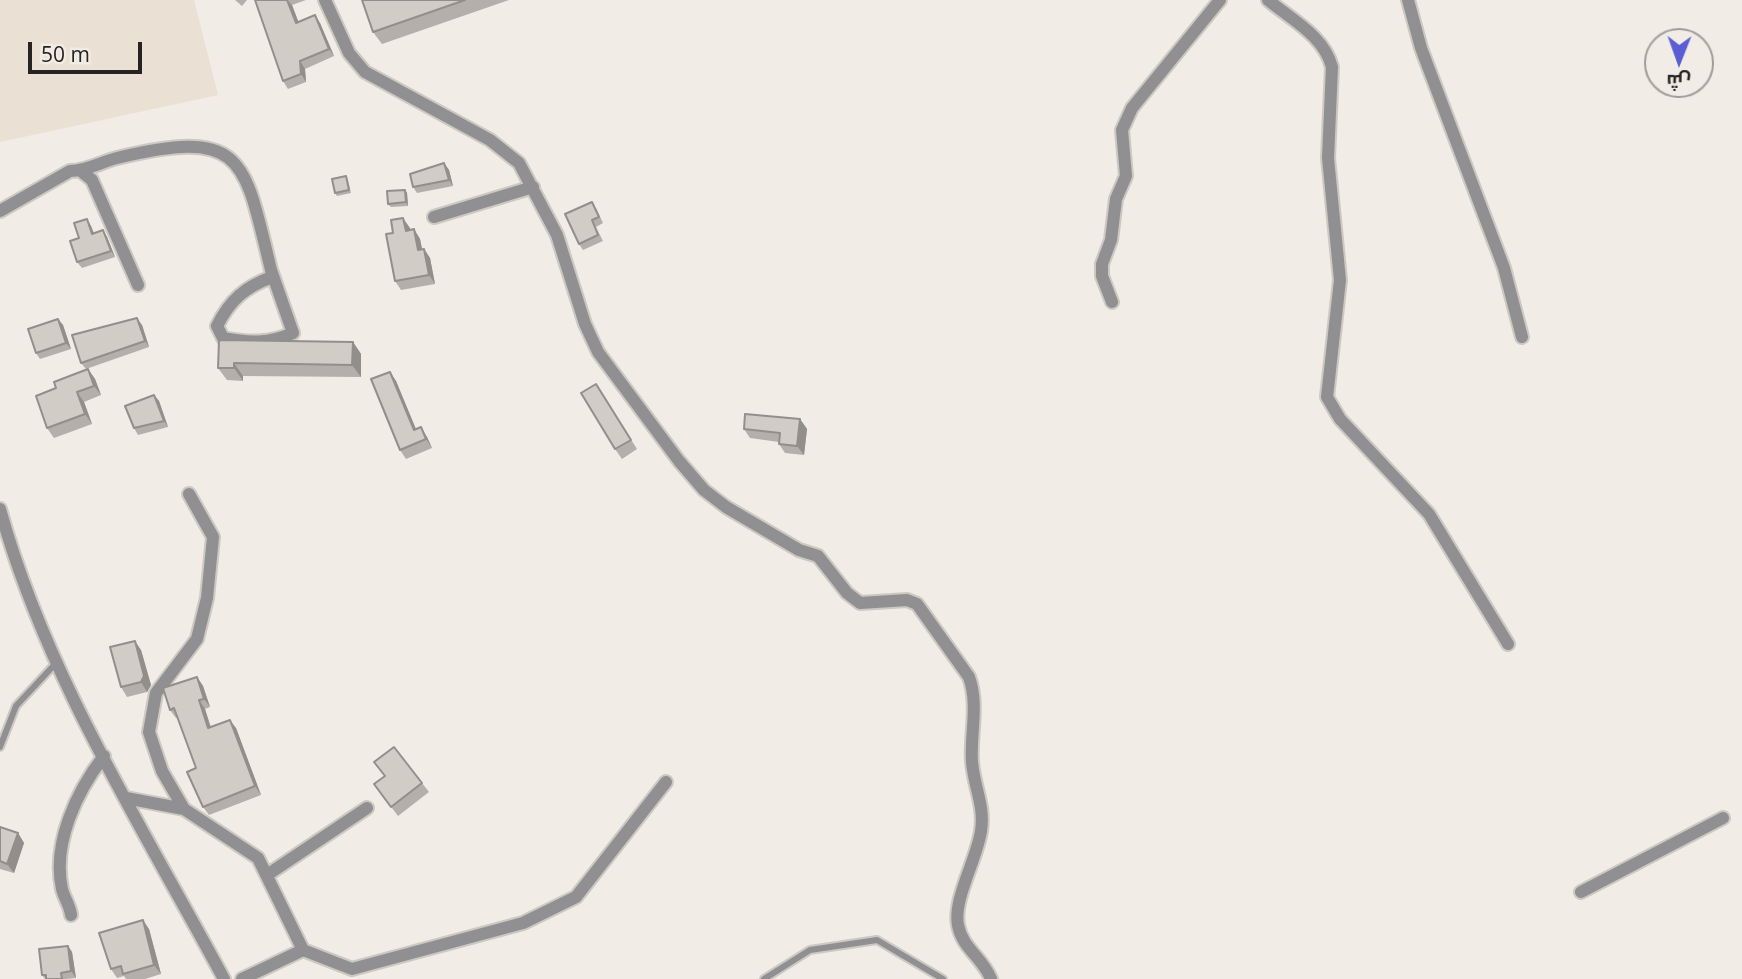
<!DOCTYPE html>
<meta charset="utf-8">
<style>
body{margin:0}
#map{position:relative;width:1742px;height:979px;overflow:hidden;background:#f1ece5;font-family:"Open Sans",Cairo,sans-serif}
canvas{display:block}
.north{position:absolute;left:1644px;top:28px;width:70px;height:70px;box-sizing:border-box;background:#f1ece5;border:2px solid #a09c97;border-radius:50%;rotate:181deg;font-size:19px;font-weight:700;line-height:28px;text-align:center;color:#262422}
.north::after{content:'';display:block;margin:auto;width:24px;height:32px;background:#5b5dd5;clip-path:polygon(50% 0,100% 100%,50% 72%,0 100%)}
.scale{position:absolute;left:28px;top:42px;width:114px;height:32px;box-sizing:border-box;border:4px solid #262422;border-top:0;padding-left:9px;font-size:21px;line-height:24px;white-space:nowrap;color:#262422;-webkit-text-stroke:5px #f1ece5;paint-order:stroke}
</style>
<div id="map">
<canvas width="1742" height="979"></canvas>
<div class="north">ش</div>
<div class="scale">50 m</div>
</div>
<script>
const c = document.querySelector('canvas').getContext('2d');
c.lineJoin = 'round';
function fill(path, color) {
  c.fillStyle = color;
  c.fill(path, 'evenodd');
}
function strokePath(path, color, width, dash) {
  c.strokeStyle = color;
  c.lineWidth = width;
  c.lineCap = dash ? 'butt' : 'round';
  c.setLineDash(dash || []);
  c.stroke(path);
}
const built = new Path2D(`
 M0 0H194L218 95 0 142Z`);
const lane = new Path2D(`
 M0 747 16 706 56 663
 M764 979 810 950 877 940 943 979`);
const street = new Path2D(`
 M325 0 349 53 365 72 490 140 519 163 557 235 585 324 598 352 679 461 704 490 726 507 799 550 818 556 847 593 860 603 907 600 917 604 969 677C979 705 970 734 972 762 974 787 985 806 981 831 977 859 953 899 958 925 962 948 983 958 991 979
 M1268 0C1292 20 1324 36 1332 67L1328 158 1340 280 1327 397 1340 419 1429 514 1508 644
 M1408 0 1421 48 1504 268 1522 337
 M81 171 92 180 138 285
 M0 211 70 171C87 171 101 162 117 158 245 127 244 159 271 270L272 277C245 287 230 300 217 326L223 338C248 343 269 344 293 333L271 270
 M434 217 533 187
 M1112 302 1102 276V264L1111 240 1116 199 1126 176 1122 130 1132 108 1220 0
 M0 509C46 676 143 828 224 979
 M126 798 184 809 258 858 303 950 352 969 523 923 576 897 666 782
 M184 809 162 771 149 732 156 693 197 639 207 598 213 537 189 494
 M267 875 367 808
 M1581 892 1723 818
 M71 915C70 905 64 898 62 889 52 843 77 791 104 756
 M242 979 303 950`);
const wall = new Path2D(`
 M235 0H247L242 6Z
 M255 0H306L292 5 298 22 320 23 334 56 305 69 306 82 288 89 283 81Z
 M362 0H509L382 44 373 32Z
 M444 163 449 170 453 186 417 193 413 187Z
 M346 176 348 180 351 193 337 196 335 193Z
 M405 190 407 193 408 206 391 207 388 204Z
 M596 208 603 223 596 227 603 241 583 250 579 244Z
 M87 219 91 226 94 233 103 230 107 237 115 257 82 268 77 262 79 238Z
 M410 228V230L414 229 420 239 422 249H424L430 258 435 284 401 290 395 281 393 233Z
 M58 319 63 325 71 349 40 359 36 353Z
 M142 325 149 347 86 369 81 363Z
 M219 340 353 342 361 354V377L243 376V381L227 380 218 368Z
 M88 369 95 379 101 395 84 402 92 424 54 438 47 428Z
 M390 372 396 381 416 429 427 437 432 448 406 459 400 450Z
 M596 384 637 449 622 459 615 449Z
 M154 395 159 401 168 427 138 435 134 428Z
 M800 419 807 429 804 455 785 453 779 444V442L750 438 744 429Z
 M141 650 151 685 147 692 127 697 121 687Z
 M197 677 203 686 210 707 205 709 211 727 236 728 261 795 209 815 203 807 196 768 177 718H176L170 710Z
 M422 783 429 792 398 816 374 784Z
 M0 827 18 833 24 843 14 873 0 869Z
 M149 929 161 974 145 979H126L124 976 117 978 111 969Z
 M68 946 72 952 76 978 66 979H45L42 975Z`);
const shadedWall = new Path2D(`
 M287 0 292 5 302 31 296 23Z
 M315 15 320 23 334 56 329 49Z
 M300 61 305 69 306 82 301 74Z
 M444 163 449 170 453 186 449 180Z
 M405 190 407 193 408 206 406 202Z
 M403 218 410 228 412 240 406 231Z
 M87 219 91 226 96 240 92 234Z
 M414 229 420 239 424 259 418 250Z
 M103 230 107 237 115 257 111 251Z
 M424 249 430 258 435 284 429 275Z
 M137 318 142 325 149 347 145 341Z
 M58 319 63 325 71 349 66 343Z
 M353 342 361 354V377L352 365Z
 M234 363 243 376V381L234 368Z
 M88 369 95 379 101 395 94 386Z
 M390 372 396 381 420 439 414 430Z
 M77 392 84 402 92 424 85 414Z
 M154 395 159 401 168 427 164 421Z
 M800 419 807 429 804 455 797 446Z
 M421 427 427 437 432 448 426 439Z
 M135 641 141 650 151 685 147 692 141 682Z
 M197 677 203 686 210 707 204 699Z
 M199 700 205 709 213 736 208 728Z
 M230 720 236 728 261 795 255 786Z
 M18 833 24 843 14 873 7 864Z
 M143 920 149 929 161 974 154 965Z
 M68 946 72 952 76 978 71 971Z`);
const building = new Path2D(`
 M255 0H287L296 23 315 15 329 49 300 61 301 74 283 81Z
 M362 0H465L373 32Z
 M444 163 449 180 413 187 410 174Z
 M346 176 349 190 335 193 332 179Z
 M405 190 406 202 388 204 387 191Z
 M592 202 599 217 592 220 598 235 579 244 565 214Z
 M403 218 406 231 414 229 418 250 424 249 429 275 395 281 386 234 393 233 391 220Z
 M87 219 92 234 103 230 111 251 77 262 70 241 79 238 74 223Z
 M137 318 145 341 81 363 72 335Z
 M58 319 66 343 36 353 28 329Z
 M219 340 353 342 352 365 234 363V368H218Z
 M88 369 94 386 77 392 85 414 47 428 36 396 56 388 54 382Z
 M390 372 414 430 421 427 426 439 400 450 371 379Z
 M596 384 631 440 615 449 581 393Z
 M154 395 164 421 134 428 125 406Z
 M745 414 800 419 797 446 779 444 780 433 744 429Z
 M135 641 144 676 141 682 121 687 110 647Z
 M197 677 204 699 199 700 208 728 230 720 255 786 203 807 187 772 196 768 174 708 170 710 163 688Z
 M394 747 422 783 391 807 374 784 385 776 374 762Z
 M0 827 18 833 7 864 0 861Z
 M143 920 154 965 123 974 121 966 111 969 99 933Z
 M68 946 71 971 61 973 62 979H46V975H42L39 949Z`);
fill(built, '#eae0d4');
strokePath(lane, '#ccc8c2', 10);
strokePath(street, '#ccc8c2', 16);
strokePath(lane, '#909093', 6);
strokePath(street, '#909093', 12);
fill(wall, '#b4afaa');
fill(shadedWall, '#928f8b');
fill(building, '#d1ccc6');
strokePath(building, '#928f8b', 2);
</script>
